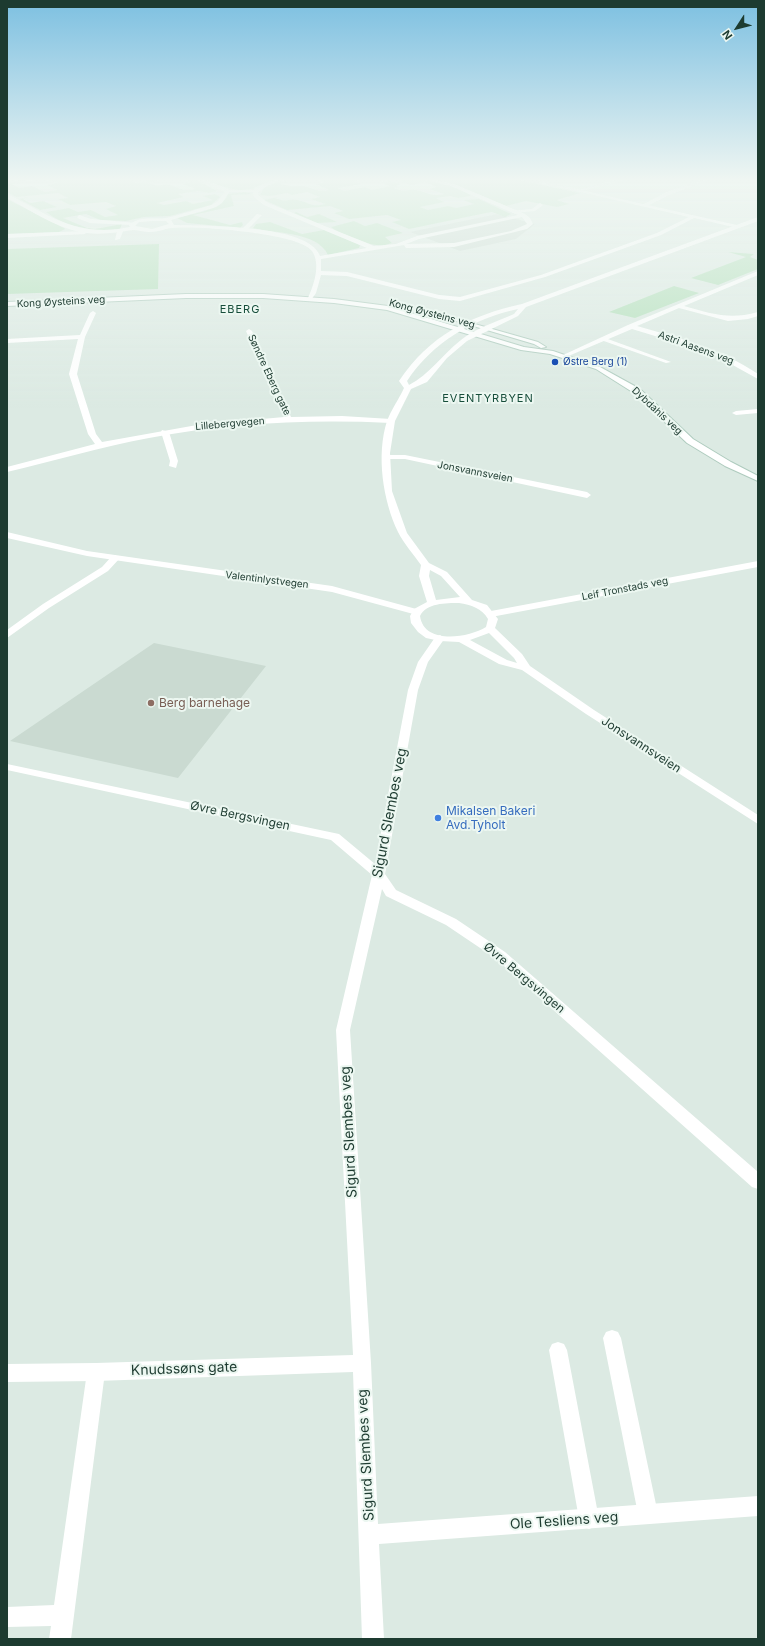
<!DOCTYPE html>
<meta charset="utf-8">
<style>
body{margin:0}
#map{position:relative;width:765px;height:1646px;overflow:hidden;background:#dceae3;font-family:Inter,sans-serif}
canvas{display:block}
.frame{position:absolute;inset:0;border:8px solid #1d3b30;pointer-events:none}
.north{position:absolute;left:717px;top:8px;width:40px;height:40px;-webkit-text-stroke:3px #ecf7f1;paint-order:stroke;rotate:234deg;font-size:11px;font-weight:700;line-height:16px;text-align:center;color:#1d3b30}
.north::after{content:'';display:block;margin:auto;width:14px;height:18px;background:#1d3b30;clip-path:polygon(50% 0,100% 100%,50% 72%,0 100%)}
</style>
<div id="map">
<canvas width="765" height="1646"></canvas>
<div class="frame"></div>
<div class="north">N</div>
</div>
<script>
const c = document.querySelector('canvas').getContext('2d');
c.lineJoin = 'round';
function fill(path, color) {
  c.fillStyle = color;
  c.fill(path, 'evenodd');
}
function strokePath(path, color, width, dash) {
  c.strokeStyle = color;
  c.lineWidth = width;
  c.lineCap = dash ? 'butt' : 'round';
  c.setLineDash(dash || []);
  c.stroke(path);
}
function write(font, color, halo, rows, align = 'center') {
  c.font = font + ' Inter,sans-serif';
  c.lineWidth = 4;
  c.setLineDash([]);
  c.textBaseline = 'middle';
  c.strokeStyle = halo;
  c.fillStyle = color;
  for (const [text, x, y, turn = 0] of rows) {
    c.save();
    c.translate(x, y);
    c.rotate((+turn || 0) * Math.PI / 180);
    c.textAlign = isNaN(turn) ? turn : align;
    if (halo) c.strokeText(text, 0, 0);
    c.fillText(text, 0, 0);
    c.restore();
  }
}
const built = new Path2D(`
 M497 214 535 224 516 239 460 251 410 232Z
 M154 643 266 666 178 778 10 741Z`);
const green = new Path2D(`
 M16 178H124L136 183 147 181 141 178H156L158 179H155L158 181 148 183C159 188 162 183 170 185 180 188 184 192 195 189L183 184 192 182 182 178H193L217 191 209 193 198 191 178 194 184 197 157 203 164 205 186 201 193 204 213 200 203 196 215 194 220 197 211 205 170 216 144 217 126 221 100 220 86 214 63 218 87 228 95 229 122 224 120 229C94 232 67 228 46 212L69 208 78 212 91 210 105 217 118 215 106 209 116 206 106 202 70 205 58 199 68 198 58 193 16 197 7 192 8 183H22L12 184 19 188 32 186 45 192 57 190 47 185 57 183C41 176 29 183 13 180Z
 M202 178H282C272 180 264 184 254 188 235 194 219 185 202 178Z
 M304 178H394L375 180 369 178 355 181 361 184 338 188 344 191 365 187 372 190 390 186 380 182 390 181 400 184 396 186 399 187 394 188C406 193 406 189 416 190 428 192 430 197 444 194L429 189 437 187 424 182 411 185 400 181C411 173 462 187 471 196L458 198 450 196 436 198 444 202 420 207 428 210 448 206 456 208 474 204 463 200 479 199 511 214 505 217 492 212 486 213 409 229 392 222 401 220 387 215 349 219 334 213 343 211 330 206 287 210 264 200 278 197H279L275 198C288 203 287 198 297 200 309 202 311 208 325 204L311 199 320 197 307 192 292 195 287 193 270 196 260 195 264 187 278 181 289 182 281 184C291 187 292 186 301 186 313 186 313 193 329 190L316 184 325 182 313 178 299 180 295 179Z
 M426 178H510L580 193 557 200 569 204 557 207 526 201 506 206 454 184Z
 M245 192 252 194 231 195 234 206 193 215 230 225 242 222 243 225 240 228 187 223 177 218C193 213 222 211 228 194Z
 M29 197 23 199 30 203 43 201 57 207 40 210 19 199Z
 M7 199 64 228 65 229 59 232 7 234Z
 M296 212 307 217 319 214 337 222 317 223 294 213Z
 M354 221 365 226 377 223 403 233 385 237 392 243 382 246 370 244 338 232 331 227Z
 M270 222 302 234 324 230 360 245 359 248 328 255C317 231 274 234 253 228L256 224Z
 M159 244 158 289 7 294V249Z
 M728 252 754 254 750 257 758 260V269L718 285 691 278 746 257Z
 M674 286 699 293 635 318 609 312Z`);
const service = new Path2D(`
 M623 178H630L581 191 579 190Z
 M701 180 705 181 671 194 647 206 642 205 667 192Z
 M540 203 543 205 535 211 513 213 510 211 532 209Z
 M257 214 262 215 246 231H242V229Z
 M79 215 91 219 136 223 133 225 90 223 77 218Z
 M120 229 123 231 120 239 115 240 117 231Z
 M87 231 85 234 7 238V234Z
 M601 338H605L671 362 666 363 601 340Z
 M758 409V413L736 415 732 413 736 411Z
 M162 430 169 432 178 461 176 468 169 466 170 461 161 432Z
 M383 455H405L587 492 591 495 587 498 405 459H383Z
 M115 555 120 558 108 571 49 608 7 638V630L43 604 102 567 112 556Z
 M612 1330 618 1332 621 1338 658 1514 655 1521 648 1524 641 1521 638 1514 603 1338 606 1332Z
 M558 1342 564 1344 567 1350 599 1519 596 1526 589 1529 582 1526 579 1519 549 1350 552 1344Z
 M96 1363 102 1366 105 1372 71 1639H49L51 1626 7 1627V1607L54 1605 87 1372 90 1366Z`);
const minor = new Path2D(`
 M7 178H14L7 181Z
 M195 178H201L229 190H254L265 183 290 178 269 185 258 192V195L268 203 374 246 396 244 417 236 518 215 451 186 416 178 454 184 525 214 530 218 533 224 527 229 454 247 406 248 404 245 321 259V271L347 272 439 295 460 297 541 275 657 233 689 217 520 178H527L741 226 738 228 694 218 661 235 545 277 460 301 439 299 347 276 321 275 316 293 311 300 308 298C314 285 321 264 312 251 301 233 193 225 171 228 164 229 158 232 150 232 144 232 138 230 133 230 117 232 103 235 87 233 59 230 32 211 7 198V194L9 195C52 217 79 238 130 227L129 225C141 215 152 220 166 218 181 215 197 209 212 205L218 201 225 192ZM229 192H253L254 197 264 205 367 248 320 256C309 224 204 226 174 225L171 220 216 207 222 203ZM522 217 527 224 511 231 454 243 406 244 419 239ZM153 221H166L169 224 152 229 135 226 139 222Z
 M758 271V275L684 306C713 314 729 320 758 312V316L748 319 728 321 679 308 637 326C679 338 721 349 758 374V379L711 353 632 329 566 357 561 356 628 325Z
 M93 311 96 313 85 337 77 374 96 434 102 442 197 425 284 417 246 331 249 329 252 331 291 417 342 416 391 419 395 421 391 423C309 419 229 423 149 438 101 447 54 461 7 472V467L95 444 88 434 69 374 78 339 7 343V339L80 335 90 313Z
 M7 532 87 551 332 586 420 610 422 612 417 615 332 592 87 556 7 538Z
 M758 561V567L491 617 486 614 491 611Z
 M440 635 445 638 428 662 418 690 385 874 396 890 456 919 505 952 758 1172V1189L752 1187 495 958 446 925 386 896 382 889 350 1030 371 1363 378 1524 758 1496V1516L379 1544 384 1639H362L353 1372 96 1381 7 1382V1364L96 1363 353 1355 336 1030 372 875 331 840 7 770V764L339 834 375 864 408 690 418 662 436 636Z`);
const tertiary = new Path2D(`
 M758 217V221L526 307 518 316 467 341 447 358 427 382 411 389 395 421 390 453 392 491 407 533 429 563 447 572 472 600 487 605 498 619 495 628 522 654 530 666 594 710 758 815V824L586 714 522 670 499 664 459 642 440 641 426 638 418 632 411 623 410 616 414 609 427 602 419 576 421 565C414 555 404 544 398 532 383 501 376 455 387 421 391 410 399 399 404 388L399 381C430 335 469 316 522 304ZM518 309 514 314C498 321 474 329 461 340 443 354 429 375 409 385L407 381C433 342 472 319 518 309ZM430 570 441 576 460 597 436 600 429 576ZM459 603C471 605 482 608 488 619L486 627C468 638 424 645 420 616 426 603 446 603 459 603ZM489 633 514 658 517 663 507 660 470 640Z`);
const secondary = new Path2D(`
 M186 294H263L334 299 388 306 524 347 553 351 600 367 640 389 693 439 731 462 758 476V481L725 466 687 443 634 393 596 369 550 354 521 350 387 310 334 303 263 298H186L7 306V302Z
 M443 315 538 342 546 347 541 348 534 344 443 317Z`);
const markers = [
 [555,362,4,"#1a4fb4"],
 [151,703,4,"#8d6e63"],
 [438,818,4,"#3f7fe0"]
];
const farStreetnames = [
 ["Kong Øysteins veg",61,302,-3],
 ["Kong Øysteins veg",432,314,15],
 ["Astri Aasens veg",696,348,20],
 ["Søndre Eberg gate",269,375,65],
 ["Dybdahls veg",657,411,43],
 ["Lillebergvegen",230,424,-5],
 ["Jonsvannsveien",475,472,11],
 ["Valentinlystvegen",267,580,7],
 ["Leif Tronstads veg",625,589,-11]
];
const farTransitnames = [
 ["Østre Berg (1)",563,362]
];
const farNeighbourhoodnames = [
 ["EBERG",240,310],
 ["EVENTYRBYEN",488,399]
];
const educationNames = [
 ["Berg barnehage",159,703]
];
const streetNames = [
 ["Jonsvannsveien",641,745,33],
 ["Øvre Bergsvingen",240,816,12],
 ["Øvre Bergsvingen",524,978,40]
];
const shopNames = [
 ["Mikalsen Bakeri",446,811],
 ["Avd.Tyholt",446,825]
];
const nearStreetnames = [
 ["Sigurd Slembes veg",390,813,-79],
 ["Sigurd Slembes veg",349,1132,-93],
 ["Knudssøns gate",184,1369,-2],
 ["Sigurd Slembes veg",366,1455,-93],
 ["Ole Tesliens veg",564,1521,-4]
];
fill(built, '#cadad1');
fill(green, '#b2dfba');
strokePath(secondary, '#aecbbe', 2);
fill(service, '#fff');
fill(minor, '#fff');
fill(tertiary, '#fff');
fill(secondary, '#fff');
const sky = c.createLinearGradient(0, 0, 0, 408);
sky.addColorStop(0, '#7dc0e1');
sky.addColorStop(0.44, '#eff6f2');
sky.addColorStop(1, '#eff6f200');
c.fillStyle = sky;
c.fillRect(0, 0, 765, 408);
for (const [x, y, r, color] of markers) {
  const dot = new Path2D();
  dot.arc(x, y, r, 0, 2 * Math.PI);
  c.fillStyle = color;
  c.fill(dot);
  strokePath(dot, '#ecf7f1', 1.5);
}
write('10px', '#1d3b30', '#ecf7f1', farStreetnames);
write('10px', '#164399', '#ecf7f1', farTransitnames, 'left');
c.letterSpacing = '1px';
write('11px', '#174e3b', '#ecf7f1', farNeighbourhoodnames);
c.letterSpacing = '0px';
write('12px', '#785e54', '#ecf7f1', educationNames, 'left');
write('12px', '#1d3b30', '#ecf7f1', streetNames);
write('12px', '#366cbe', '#ecf7f1', shopNames, 'left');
write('14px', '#1d3b30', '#ecf7f1', nearStreetnames);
</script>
